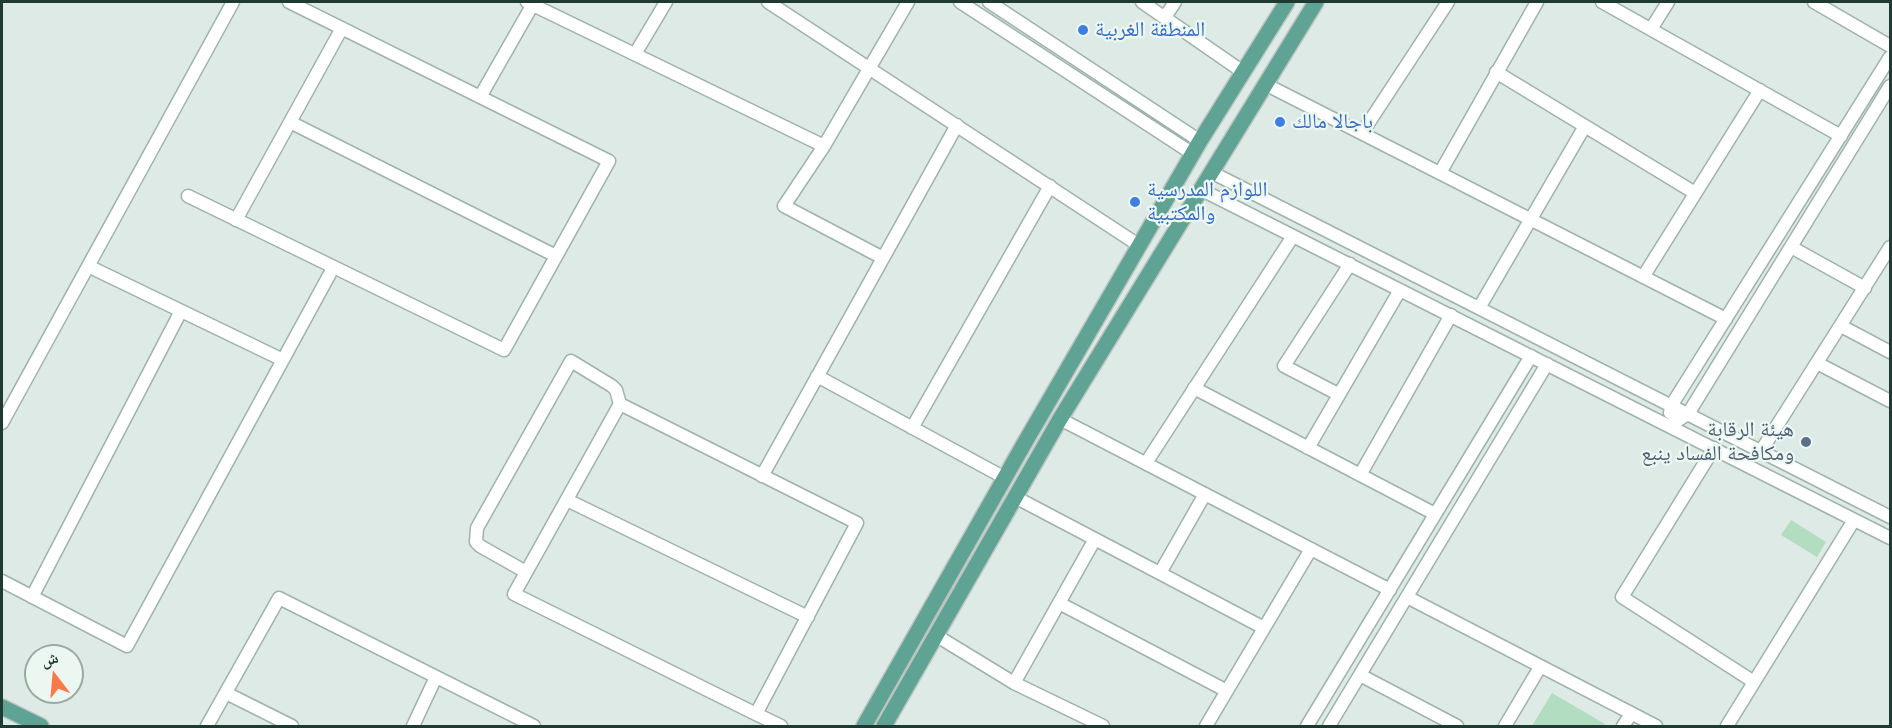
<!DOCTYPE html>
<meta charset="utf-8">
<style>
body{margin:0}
#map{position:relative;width:1892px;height:728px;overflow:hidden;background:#ddeae5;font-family:"PT Sans","Noto Naskh Arabic",sans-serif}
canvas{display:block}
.frame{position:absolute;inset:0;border:3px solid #1e3a33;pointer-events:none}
.north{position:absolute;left:24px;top:644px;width:60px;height:60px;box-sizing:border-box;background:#edf7f2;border:2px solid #9aaba6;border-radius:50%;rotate:344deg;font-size:16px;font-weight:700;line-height:24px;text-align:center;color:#1e3a33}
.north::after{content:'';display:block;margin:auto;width:21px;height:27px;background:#fc7a49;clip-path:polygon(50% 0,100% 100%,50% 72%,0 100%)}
</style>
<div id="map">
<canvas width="1892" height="728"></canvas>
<div class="frame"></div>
<div class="north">ش</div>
</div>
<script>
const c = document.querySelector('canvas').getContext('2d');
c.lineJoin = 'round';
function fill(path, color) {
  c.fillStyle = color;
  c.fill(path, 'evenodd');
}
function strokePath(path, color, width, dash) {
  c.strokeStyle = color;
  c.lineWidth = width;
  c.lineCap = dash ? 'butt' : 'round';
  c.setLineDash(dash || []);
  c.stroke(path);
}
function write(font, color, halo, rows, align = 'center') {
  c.font = font + ' "PT Sans","Noto Naskh Arabic",sans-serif';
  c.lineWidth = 4.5;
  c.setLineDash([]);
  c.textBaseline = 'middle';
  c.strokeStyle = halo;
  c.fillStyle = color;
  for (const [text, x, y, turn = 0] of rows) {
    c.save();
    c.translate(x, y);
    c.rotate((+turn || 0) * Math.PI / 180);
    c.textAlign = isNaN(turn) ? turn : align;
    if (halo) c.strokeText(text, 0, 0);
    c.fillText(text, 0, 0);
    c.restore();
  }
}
const green = new Path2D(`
 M1791 520 1826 542 1817 557 1781 535Z
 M1552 693 1605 724 1603 726H1532Z`);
const minor = new Path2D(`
 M527 2 824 146
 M768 2 1140 246
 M960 2 1193 154
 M989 2 1200 141
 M1142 2 1243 72
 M1602 2 1841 136
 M1814 2 1890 46
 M1165 17 1175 2
 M1651 29 1668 2
 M635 54 666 2
 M1496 72 1695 193
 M1265 84 1726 319
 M480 97 533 4
 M290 122 556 256
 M1362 133 1448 2
 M1211 172 1890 517
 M1440 173 1537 2
 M1200 189 1890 538
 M188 196 504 350 609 161 289 2
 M236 220 342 28
 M1791 247 1865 288
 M883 258 784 206 824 146 908 2
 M88 266 283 360
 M1643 277 1760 90
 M1479 308 1585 126
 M1841 326 1890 352
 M1817 363 1890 401
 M817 376 1005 478
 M1194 388 1435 514
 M1338 394 1284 366 1350 264
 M1670 413 1671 406 1890 57
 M1060 419 1390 590
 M2 423 233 2
 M1669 426 1688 414 1890 86
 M912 428 1050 186
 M1308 448 1400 290
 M1714 448 1622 597 1754 682
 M1761 451 1890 247
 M1146 463 1293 236
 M1360 475 1451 315
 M762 476 957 125
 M1015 497 1264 628
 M567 500 808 617
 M526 572 480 546 476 542 477 528 571 361 612 386 616 390 620 404
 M1160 573 1205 494
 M2 581 127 646 333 268
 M32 597 181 311
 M1407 597 1656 726
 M1059 603 1227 691
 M937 636 1014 683 1103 726
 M1360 675 1457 726
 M1014 683 1095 539
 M226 693 292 726
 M756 714 857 523 620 404 514 594 756 714 781 726
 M207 726 279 598 534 726
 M413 726 436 677
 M1206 726 1311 549
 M1307 726 1531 356
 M1329 726 1547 364
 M1505 726 1540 667
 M1623 726 1631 714
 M1727 726 1854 520`);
const major = new Path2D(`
 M2 707 41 726
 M864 726 1024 444 1200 141 1287 2
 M884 726 1060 419 1316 2`);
const markers = [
 [1083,30,6,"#3f7fe0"],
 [1280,122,6,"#3f7fe0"],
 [1135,202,6,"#3f7fe0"],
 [1806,442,6,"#5c6f8a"]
];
const shopNames = [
 ["المنطقة الغربية",1095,30],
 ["باجالا مالك",1292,122],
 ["اللوازم المدرسية",1147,190],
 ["والمكتبية",1147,214]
];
const serviceNames = [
 ["هيئة الرقابة",1794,430],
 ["ومكافحة الفساد ينبع",1794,454]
];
fill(green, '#b3ddc0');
strokePath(minor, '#a0b2ac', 15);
strokePath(major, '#bcc4c2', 18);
strokePath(minor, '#fff', 12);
strokePath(major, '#5ea393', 15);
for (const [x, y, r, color] of markers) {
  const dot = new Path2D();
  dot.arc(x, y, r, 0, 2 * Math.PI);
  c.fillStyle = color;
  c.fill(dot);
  strokePath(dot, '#edf7f2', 2);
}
write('21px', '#366cbe', '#edf7f2', shopNames, 'left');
write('21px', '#4e5e75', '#edf7f2', serviceNames, 'right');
</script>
